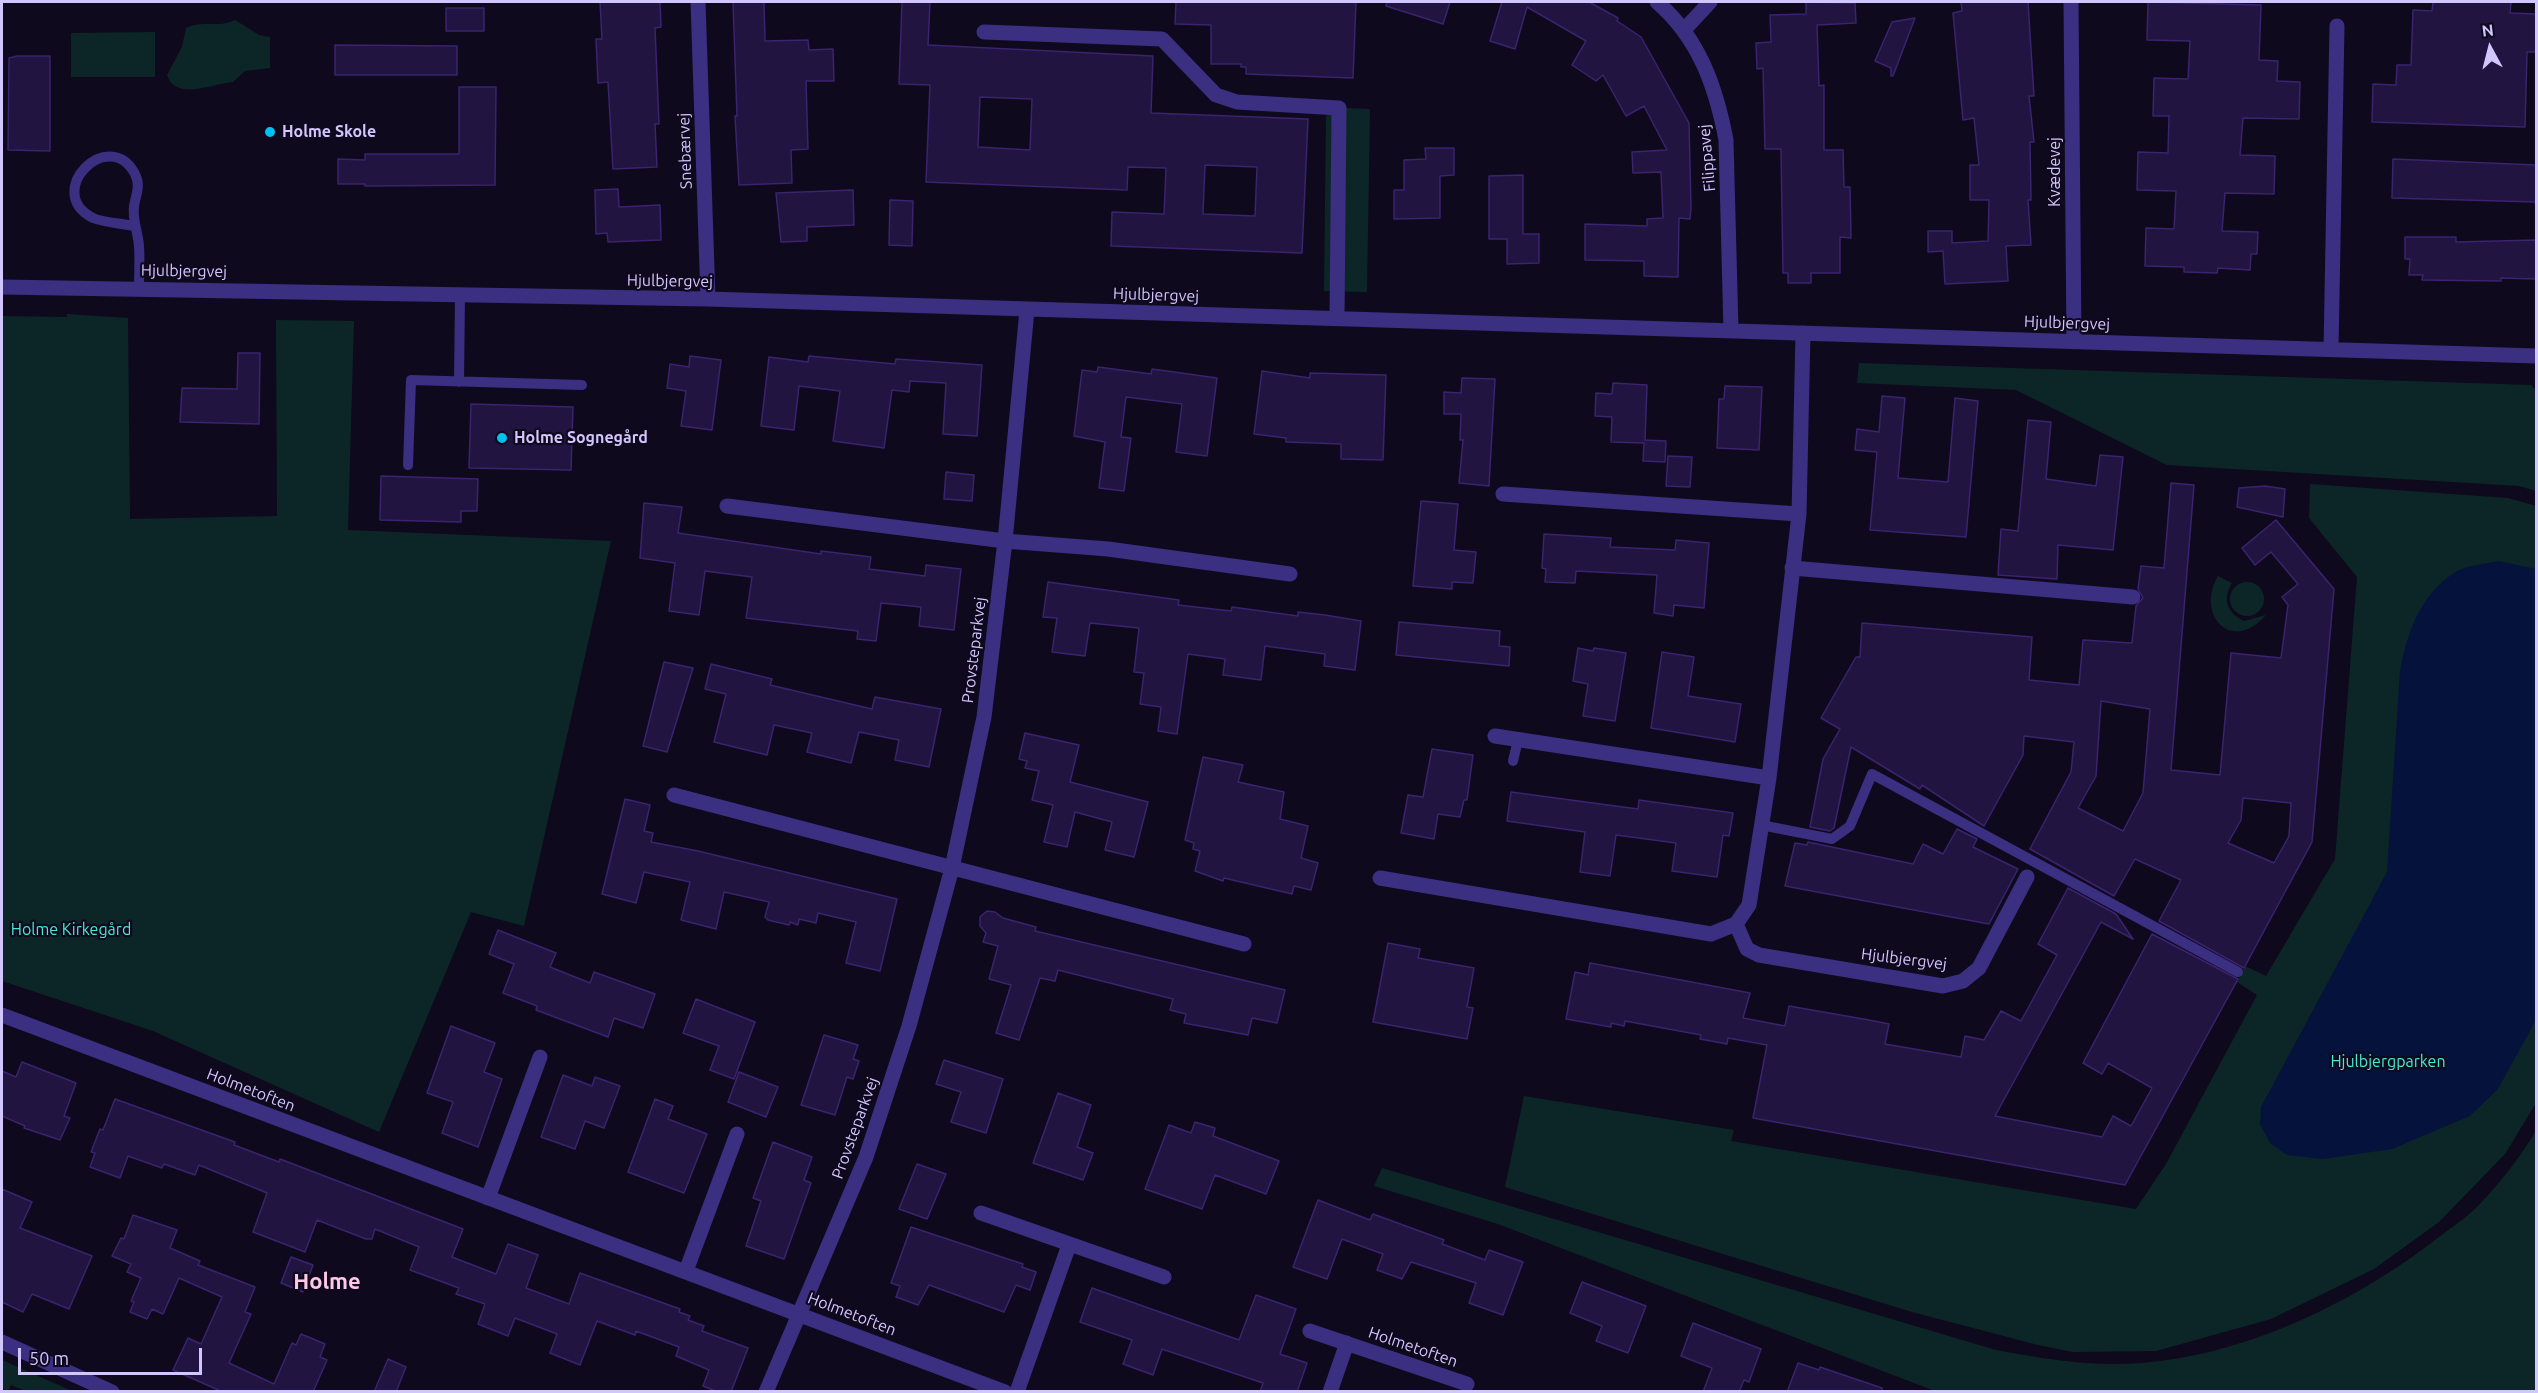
<!DOCTYPE html>
<meta charset="utf-8">
<style>
body{margin:0}
#map{position:relative;width:2538px;height:1393px;overflow:hidden;background:#0f091d;font-family:Ubuntu,sans-serif}
canvas{display:block}
.frame{position:absolute;inset:0;border:3px solid #d2c6ff;pointer-events:none}
.north{position:absolute;left:2460px;top:18px;width:60px;height:60px;-webkit-text-stroke:4px #0f091d;paint-order:stroke;rotate:353deg;font-size:16px;font-weight:700;line-height:24px;text-align:center;color:#d2c6ff}
.north::after{content:'';display:block;margin:auto;width:21px;height:27px;background:#d2c6ff;clip-path:polygon(50% 0,100% 100%,50% 72%,0 100%)}
.scale{position:absolute;left:18px;top:1348px;width:184px;height:27px;box-sizing:border-box;border:3px solid #d2c6ff;border-top:0;padding-left:8px;font-size:18px;line-height:21px;white-space:nowrap;color:#d2c6ff;-webkit-text-stroke:4px #0f091d;paint-order:stroke}
</style>
<div id="map">
<canvas width="2538" height="1393"></canvas>
<div class="frame"></div>
<div class="north">N</div>
<div class="scale">50 m</div>
</div>
<script>
const c = document.querySelector('canvas').getContext('2d');
c.lineJoin = 'round';
function fill(path, color) {
  c.fillStyle = color;
  c.fill(path, 'evenodd');
}
function strokePath(path, color, width, dash) {
  c.strokeStyle = color;
  c.lineWidth = width;
  c.lineCap = dash ? 'butt' : 'round';
  c.setLineDash(dash || []);
  c.stroke(path);
}
function write(font, color, halo, rows, align = 'center') {
  c.font = font + ' Ubuntu,sans-serif';
  c.lineWidth = 4.5;
  c.setLineDash([]);
  c.textBaseline = 'middle';
  c.strokeStyle = halo;
  c.fillStyle = color;
  for (const [text, x, y, turn = 0] of rows) {
    c.save();
    c.translate(x, y);
    c.rotate((+turn || 0) * Math.PI / 180);
    c.textAlign = isNaN(turn) ? turn : align;
    if (halo) c.strokeText(text, 0, 0);
    c.fillText(text, 0, 0);
    c.restore();
  }
}
const green = new Path2D(`
 M235 20 259 35 270 37V68L245 71 233 82C214 83 176 102 167 75L182 47 186 28C203 19 218 29 235 20Z
 M155 32V77H71V33Z
 M1345 108 1370 109 1367 292 1324 291 1326 116Z
 M67 314 128 318 130 519 277 516 276 320 354 321 348 530 611 541 524 926 471 912 379 1132 153 1031 2 981V316L67 317Z
 M1859 363 2531 385 2536 390V491L2519 486 2167 465 2016 390 1857 383Z
 M2310 484 2508 498 2536 506V1103L2505 1154 2439 1222 2374 1269 2271 1319 2156 1351 2073 1352 2038 1345 1912 1312 1505 1187 1524 1096 1734 1130 1731 1141 2136 1209 2166 1164 2257 995 2237 982 2245 966 2266 976 2335 859 2357 577 2309 518Z
 M2218 576 2232 583C2222 599 2227 613 2244 621L2266 615C2231 655 2195 614 2218 576Z
 M2230 599a17 17 0 1 1 34 0a17 17 0 1 1-34 0Z
 M2536 1131V1392L1935 1391 1498 1224 1374 1186 1382 1168 1996 1350C2045 1359 2091 1367 2141 1363 2246 1355 2356 1302 2439 1237 2452 1227 2466 1218 2478 1206 2500 1183 2519 1159 2536 1131Z
 M2 1360 72 1391H26L11 1385 8 1391 2 1388Z`);
const water = new Path2D(`
 M2499 561 2536 569V1020L2498 1089 2470 1116 2392 1149 2323 1159 2287 1155 2270 1143 2260 1124 2261 1107 2387 872 2400 671C2407 633 2420 595 2454 573 2465 565 2486 564 2499 561Z`);
const building = new Path2D(`
 M600 2H660L661 27 655 28 659 124H655L657 167 613 169 608 82 598 83 596 39H602Z
 M733 2H764L765 41 808 40 809 50 833 49 834 81H806L808 149 791 150 792 183 739 185 735 116H737Z
 M902 2H930L928 45 1153 56 1151 113 1308 119 1302 253 1111 246 1112 212 1164 214 1166 168 1128 167 1127 190 926 182 930 85 899 84ZM980 97 1032 99 1030 150 978 147ZM1205 165 1257 167 1255 216 1203 214Z
 M1176 2H1356L1353 78 1246 74V67H1241V64H1211V25L1175 24Z
 M1387 2H1450L1443 24 1386 6Z
 M1502 2H1589L1618 18 1617 21 1641 37 1689 123 1691 208 1690 219 1679 218 1678 277 1644 276V261L1585 260V224L1647 226V219L1663 218 1661 172 1633 173 1632 152 1667 150 1644 106 1626 116 1603 75 1596 81 1572 65 1586 41 1527 7 1515 49 1490 41Z
 M1806 2 1855 3 1856 23 1817 25 1819 86 1824 85V150H1843L1844 187H1850L1851 238 1840 237V273H1811V283H1788V273H1783L1781 149H1765L1763 68 1757 69 1756 43 1771 42 1770 15 1806 14Z
 M1961 2H2028L2034 96H2029L2034 142H2030L2031 200H2028L2031 245 2006 246 2008 281 1945 284 1943 251 1928 252V231H1952V243L1988 241 1989 200H1970V165H1979L1974 118 1963 120 1953 13 1962 11Z
 M2148 2 2261 5 2259 60 2278 61 2277 81 2300 82 2299 119 2243 118 2240 155 2275 156 2274 194 2225 193 2222 231 2258 232 2257 254H2251L2250 270 2218 268 2217 273 2184 272V267L2145 266 2146 228 2174 229 2176 191 2137 190 2138 152 2168 153 2169 116H2153L2154 78 2188 79 2190 41 2147 40Z
 M2433 2H2511L2510 13 2536 14V52H2527L2525 127 2372 122 2373 84 2396 85 2397 65H2411L2413 10 2432 11Z
 M446 8H484V31H446Z
 M1915 18 1893 76H1891V68L1875 61 1892 22Z
 M335 45 457 46V75H335Z
 M17 56H50V151L8 150 9 58Z
 M459 87H496L495 185 365 186V184H338V159L365 160V154H459Z
 M1425 148H1454V175L1440 176V218L1394 219V190H1404V160L1426 159Z
 M2393 159 2536 165V202L2392 198Z
 M1523 175V234H1539V263L1507 264V239H1489V176Z
 M618 189 619 207 660 205 661 240 608 242 607 233 596 234 595 190Z
 M853 190 854 225 807 227V241L781 242 776 193Z
 M890 200 913 201 912 246 889 245Z
 M2405 237H2456V242L2536 240V279L2501 278V281L2422 280 2423 275H2409L2410 259H2405Z
 M238 353H260L259 424 180 422 182 388 237 389Z
 M690 356 721 360 712 430 681 426 686 391 667 388 670 364 689 367Z
 M809 356 895 364 896 359 982 365 977 436 943 434 946 383 910 381 909 392 892 390 884 448 833 441 840 391 799 386 794 430 761 426 769 357 808 362Z
 M1098 367 1151 374 1152 369 1217 378 1207 456 1176 452 1182 404 1126 397 1121 437 1131 438 1124 491 1099 488 1105 442 1074 436 1082 370 1097 372Z
 M1262 371 1310 378V373L1386 375 1383 460 1341 459V444L1286 442V438L1254 434Z
 M1462 378 1495 379 1489 486 1459 483 1463 440H1460L1461 414H1444V392L1461 393Z
 M1613 383 1647 385 1645 440 1666 441 1665 462 1643 461 1644 443 1611 442 1612 417 1595 416 1596 393 1612 394Z
 M1725 386 1762 387 1759 450 1717 448 1719 399H1724Z
 M1882 396 1905 398 1898 478 1948 482 1955 398 1978 401 1966 537 1870 530 1877 452 1855 450 1857 429 1879 432Z
 M471 404 573 407 571 470 469 468Z
 M2028 420 2051 422 2046 479 2096 486 2100 455 2123 457 2113 550 2058 545 2057 579 1998 575 2001 529 2018 531Z
 M1668 456 1692 457 1690 487 1666 486Z
 M946 472 974 475 972 501 944 499Z
 M381 476 478 479 477 511H461V522L380 520Z
 M2171 483 2194 485 2171 770 2220 775 2231 653 2281 658 2288 605 2282 597 2298 584 2271 552 2255 565 2242 548 2276 520 2334 589 2312 842 2244 968 2159 921 2181 880 2135 859 2114 896 2030 849 2071 772 2074 742 2024 736 2023 755 1984 826 1922 785 1920 789 1851 747 1834 828 1830 831 1810 827 1823 759 1840 729 1821 718 1856 657H1860L1862 623 2032 637 2029 680 2079 685 2083 640 2132 643 2136 606 2143 598 2138 589 2141 566 2164 568ZM2101 701 2150 709 2143 793 2123 831 2078 808 2096 776ZM2243 798 2291 803 2289 836 2274 863 2228 843 2241 820Z
 M2265 486 2285 489 2283 517 2237 507 2239 488Z
 M1421 501 1458 504 1454 550 1476 552 1473 583 1452 582V589L1413 586Z
 M644 503 682 507 678 533 821 554V551L871 557 869 569 925 576 926 565 961 569 954 630 919 626 921 607 881 603 876 641 857 639 858 631 746 618 752 577 705 571 699 615 669 611 675 563 640 558Z
 M1544 534 1611 538 1610 547 1675 550 1676 540 1709 543 1704 608 1674 605 1673 616 1654 613 1657 575 1576 571 1575 583 1545 582 1546 569 1542 568Z
 M1048 582 1179 600 1178 605 1231 611 1232 607 1298 616V612L1325 615 1361 621 1355 670 1324 666 1325 654 1265 646 1261 680 1223 675 1225 659 1188 654 1177 734 1158 731 1161 707 1140 704 1144 673 1134 672 1139 628 1090 623 1085 656 1052 652 1057 618 1043 617Z
 M1399 622 1500 631 1499 646 1510 647 1509 666 1396 655Z
 M1578 648 1593 651 1594 648 1626 653 1615 721 1583 716 1588 684 1573 681Z
 M1662 652 1694 657 1688 696 1741 704 1735 742 1651 728Z
 M664 662 693 668 667 752 643 746Z
 M711 664 772 679 770 685 872 709 875 697 941 709 929 767 895 760 899 740 859 732 851 763 807 752 812 733 774 725 767 755 714 742 726 694 705 689Z
 M1025 733 1079 745 1070 782 1148 802 1134 857 1105 850 1112 822 1075 812 1067 847 1044 842 1053 805 1032 800 1039 771 1025 768 1027 761 1019 759Z
 M1432 749 1473 755 1467 800H1464L1460 817 1438 814 1434 839 1401 833 1408 795 1423 797Z
 M1203 757 1243 765 1238 782 1284 792 1280 819 1308 826 1301 858 1318 863 1311 890 1294 886 1292 894 1224 878 1223 881 1195 871 1200 851 1193 849 1194 843 1185 840Z
 M1511 792 1638 809 1639 800 1733 813 1729 836 1723 835 1717 877 1672 871 1676 843 1616 835 1610 876 1580 872 1585 832 1507 821Z
 M625 799 650 805 644 831 653 833 651 842 698 851 897 899 880 971 846 963 856 922 818 913 816 923 799 919 798 925 790 922 789 925 768 920 765 917 769 902 724 892 716 929 681 920 690 882 644 872 636 903 602 894Z
 M1957 829 1977 839 1973 847 2018 869 1989 924 1785 886 1795 843 1807 845 1808 842 1913 864 1923 844 1943 854Z
 M2068 888 2116 914 2133 939 2101 922 1995 1116 2102 1137 2113 1116 2131 1126 2152 1088 2108 1063 2102 1074 2083 1063 2152 934 2238 979 2125 1185 1753 1118 1767 1045 1728 1038 1727 1044 1700 1039 1701 1035 1625 1021 1624 1026 1611 1023V1027L1566 1019 1575 972 1588 975 1590 963 1750 993 1743 1018 1785 1026 1789 1006 1869 1020 1889 1024 1885 1044 1961 1057 1965 1036 1984 1040 2001 1011 2021 1021 2057 955 2038 944Z
 M987 911 995 912 1003 918 1036 927 1035 931 1285 990 1277 1023 1252 1018 1248 1035 1184 1023 1186 1014 1170 1010 1173 999 1058 970 1055 981 1040 978 1019 1040 996 1033 1011 985 989 979 998 946 983 942 986 933 980 926V917Z
 M498 930 556 953 550 967 590 983 594 972 655 994 643 1028 614 1018 608 1037 536 1010 537 1006 503 993 514 964 489 954Z
 M1388 943 1420 949 1418 958 1474 968 1467 1007 1473 1008 1467 1039 1373 1022Z
 M696 999 755 1022 734 1079 710 1070 719 1046 683 1033Z
 M451 1026 495 1043 484 1072 502 1079 478 1147 442 1133 453 1102 427 1093Z
 M824 1035 858 1045 853 1059 859 1061 853 1079 847 1077 835 1115 801 1105Z
 M944 1060 1003 1079 986 1133 951 1122 961 1092 936 1084Z
 M22 1062 76 1083 64 1116 70 1118 60 1140 24 1128 25 1126 2 1116V1071L16 1077Z
 M739 1072 778 1087 766 1117 728 1102Z
 M563 1075 592 1086 595 1077 620 1086 604 1128 585 1121 575 1149 541 1137Z
 M1058 1093 1091 1105 1077 1147 1093 1153 1083 1180 1033 1163Z
 M115 1099 235 1142 234 1145 279 1162 280 1159 463 1229 452 1257 496 1274 508 1244 538 1255 526 1288 569 1304 580 1273 680 1309 679 1312 690 1316 688 1320 704 1326 702 1331 748 1348 731 1392H718L703 1386 709 1370 676 1356 679 1347 636 1331 635 1335 597 1321 580 1365 550 1353 557 1334 515 1318 508 1336 478 1324 485 1304 456 1294 459 1288 410 1270 419 1247 375 1229 372 1239H366L317 1220 305 1252 253 1232 267 1193 199 1165 195 1175 164 1164 162 1168 128 1156 120 1178 90 1167 95 1153 91 1152 100 1129 103 1130Z
 M655 1099 673 1106 668 1119 707 1134 684 1193 628 1172Z
 M1195 1122 1215 1128 1213 1136 1279 1161 1266 1194 1215 1175 1202 1209 1145 1189 1169 1125 1191 1133Z
 M773 1142 812 1157 804 1180 811 1183 784 1259 746 1246 761 1201 753 1198Z
 M917 1164 946 1174 927 1219 899 1209Z
 M2 1189 32 1202 20 1228 92 1256 69 1309 32 1294 23 1312 2 1302Z
 M1318 1200 1370 1220 1373 1214 1444 1240 1442 1244 1485 1260 1489 1250 1523 1262 1503 1315 1469 1303 1476 1283 1411 1262 1402 1279 1377 1270 1383 1254 1342 1239 1327 1279 1293 1267Z
 M133 1215 177 1230 170 1248 200 1261 198 1265 255 1287 245 1312 251 1314 229 1363 274 1384 292 1343 296 1345 301 1334 325 1344 320 1357 327 1360 313 1392H223L173 1370 188 1338 201 1344 222 1297 179 1278 163 1314 152 1309 147 1319 130 1312 134 1302 131 1301 141 1278 127 1272 131 1264 112 1256 121 1238 124 1239Z
 M911 1227 1023 1264 1022 1267 1036 1272 1030 1290 1016 1285 1004 1312 929 1285 918 1305 896 1297 900 1286 891 1283Z
 M291 1257 313 1265 303 1292 281 1283Z
 M1582 1282 1646 1306 1628 1353 1596 1341 1602 1326 1570 1313Z
 M1092 1288 1239 1340 1256 1295 1296 1309 1280 1354 1307 1363 1297 1392H1260L1263 1383 1162 1349 1153 1375 1123 1364 1132 1340 1080 1322Z
 M1693 1323 1761 1349 1749 1382 1744 1380 1739 1392H1703L1712 1368 1681 1356Z
 M388 1359 406 1367 396 1392H374Z
 M1798 1363 1819 1370 1820 1367 1882 1388V1392H1787Z`);
const service = new Path2D(`
 M134 226C121 223 105 223 93 218 42 192 109 125 135 174 141 186 136 194 134 206 132 220 138 232 139 246 140 260 139 274 139 288
 M459 382 460 296
 M408 465 411 380 582 385
 M1513 761 1518 740
 M1761 825 1832 839 1850 826 1872 774 2238 972`);
const minor = new Path2D(`
 M698 2 708 299
 M1657 2C1699 38 1716 87 1726 140L1731 331
 M2071 2 2074 342
 M1684 30 1710 2
 M984 32 1162 39 1216 95 1237 102 1339 108 1337 318
 M2 287 708 299 2536 356
 M2331 349 2337 26
 M1503 494 1799 514
 M727 506 1005 541 1108 549 1290 574
 M1792 568 2133 597
 M1495 736 1769 778
 M674 795 1244 944
 M1380 878 1711 934 1736 924 1749 905 1769 778 1799 514 1803 333
 M1736 924 1747 949 1759 955 1943 986 1963 981 1979 968 2027 877
 M2 1015 1005 1392
 M488 1198 540 1057
 M981 1213 1164 1277
 M686 1271 737 1134
 M1310 1331 1467 1384
 M2 1342 112 1392
 M766 1392 866 1157 909 1026 952 868 984 717 1005 541 1027 310
 M1017 1392 1069 1245
 M1330 1392 1347 1343`);
const markers = [
 [270,132,6,"#00c0f1"],
 [502,438,6,"#00c0f1"]
];
const poiNames = [
 ["Holme Skole",282,132],
 ["Holme Sognegård",514,438]
];
const streetNames = [
 ["Snebærvej",685,151,-92],
 ["Filippavej",1707,158,-95],
 ["Kvædevej",2055,172,-90],
 ["Hjulbjergvej",184,271,1],
 ["Hjulbjergvej",670,281,1],
 ["Hjulbjergvej",1156,295,2],
 ["Hjulbjergvej",2067,323,2],
 ["Provsteparkvej",974,650,-83],
 ["Hjulbjergvej",1904,959,7],
 ["Holmetoften",251,1090,21],
 ["Provsteparkvej",855,1128,-70],
 ["Holmetoften",852,1314,21],
 ["Holmetoften",1413,1347,19]
];
const parkNames = [
 ["Holme Kirkegård",71,930],
 ["Hjulbjergparken",2388,1062]
];
const districtNames = [
 ["Holme",327,1282]
];
fill(green, '#0c2628');
fill(water, '#04123c');
fill(building, '#211440');
strokePath(building, '#3a236f', 1.5);
strokePath(service, '#3b2f82', 10);
strokePath(minor, '#3b2f82', 15);
for (const [x, y, r, color] of markers) {
  const dot = new Path2D();
  dot.arc(x, y, r, 0, 2 * Math.PI);
  c.fillStyle = color;
  c.fill(dot);
  strokePath(dot, '#0f091d', 2);
}
write('bold 16px', '#d2c6ff', '#0f091d', poiNames, 'left');
write('16px', '#d2c6ff', '#0f091d', streetNames);
write('16px', '#46ead3', '#0f091d', parkNames);
write('bold 22px', '#ffc8e5', '#0f091d', districtNames);
</script>
